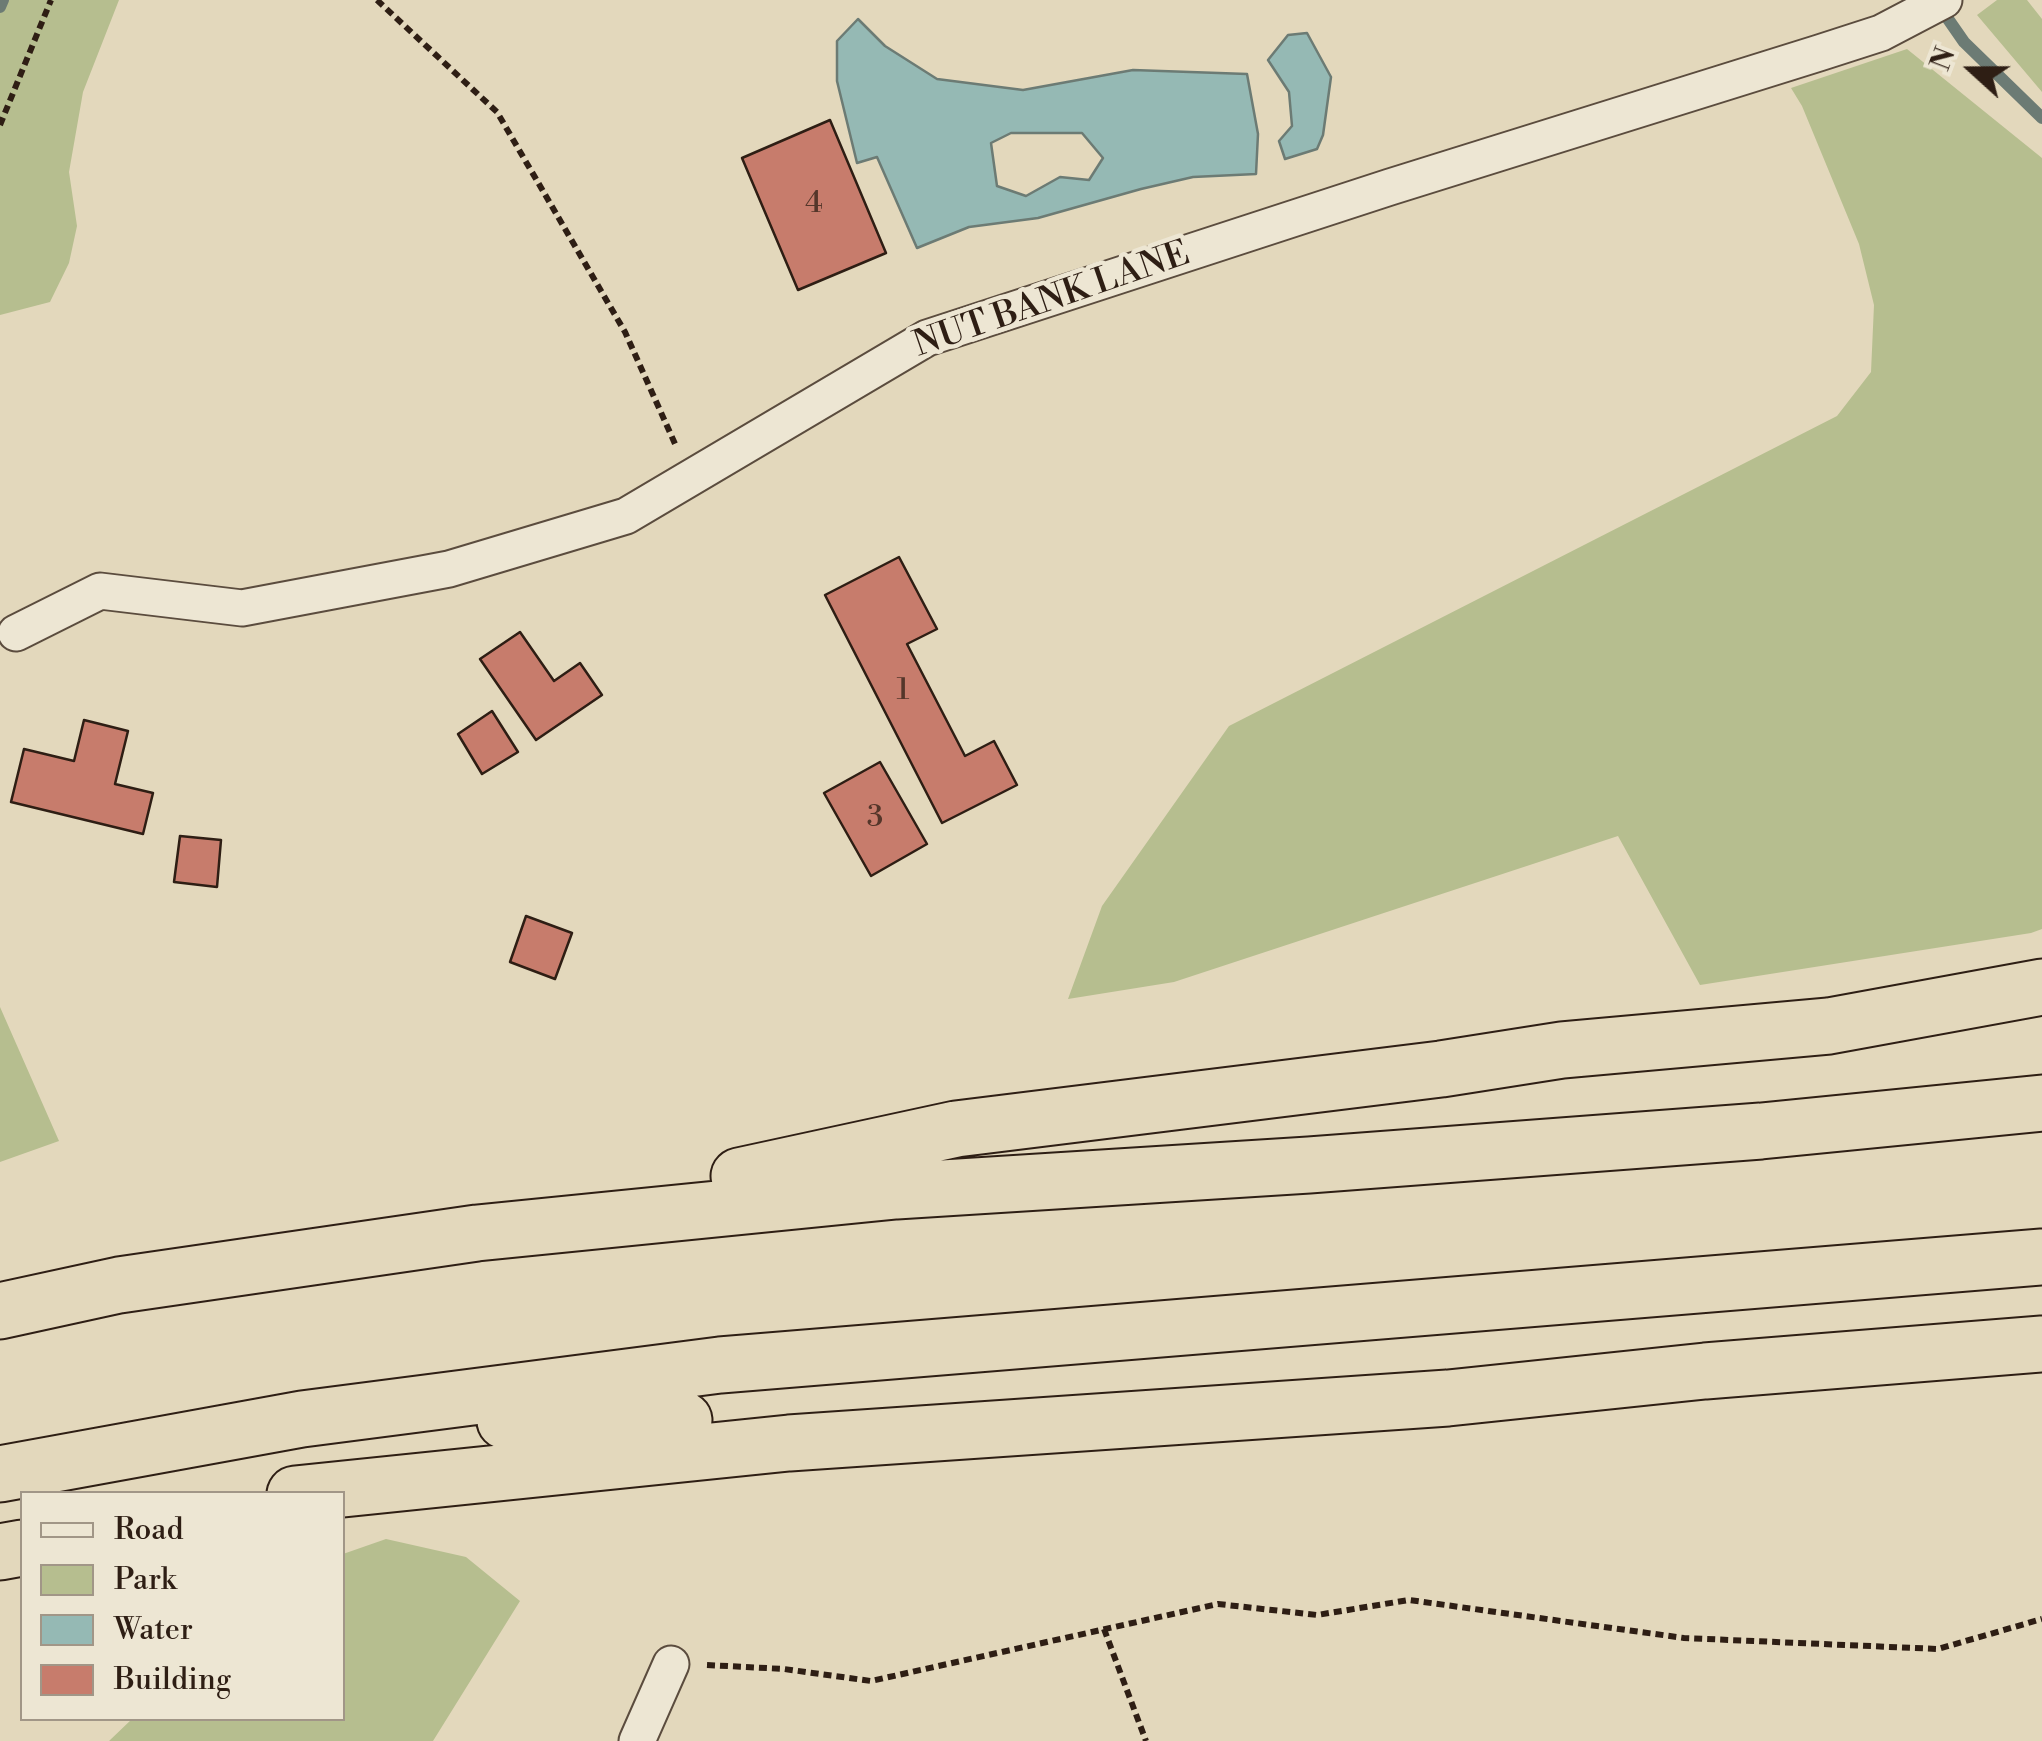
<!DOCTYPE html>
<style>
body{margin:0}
#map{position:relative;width:2042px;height:1741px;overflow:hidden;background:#e3d8bc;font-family:"Libre Bodoni",serif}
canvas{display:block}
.legend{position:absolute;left:20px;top:1491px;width:325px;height:230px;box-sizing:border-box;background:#ede6d3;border:2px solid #a19687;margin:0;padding:12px 18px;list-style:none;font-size:30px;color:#2e1e14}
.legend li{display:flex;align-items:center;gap:20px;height:50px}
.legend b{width:50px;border:2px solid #a19687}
.north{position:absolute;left:1922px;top:20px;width:100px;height:100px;-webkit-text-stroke:8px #ede6d3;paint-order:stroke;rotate:291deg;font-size:28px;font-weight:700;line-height:40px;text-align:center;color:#2e1e14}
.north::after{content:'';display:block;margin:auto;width:35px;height:45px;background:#2e1e14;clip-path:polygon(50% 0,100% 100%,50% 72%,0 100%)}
</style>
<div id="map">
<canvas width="2042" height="1741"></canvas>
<ul class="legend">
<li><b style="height:12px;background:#ede6d3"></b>Road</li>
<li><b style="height:28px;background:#b6be8f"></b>Park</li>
<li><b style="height:28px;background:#95b9b4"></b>Water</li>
<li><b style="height:28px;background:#c77c6c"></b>Building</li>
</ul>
<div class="north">N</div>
</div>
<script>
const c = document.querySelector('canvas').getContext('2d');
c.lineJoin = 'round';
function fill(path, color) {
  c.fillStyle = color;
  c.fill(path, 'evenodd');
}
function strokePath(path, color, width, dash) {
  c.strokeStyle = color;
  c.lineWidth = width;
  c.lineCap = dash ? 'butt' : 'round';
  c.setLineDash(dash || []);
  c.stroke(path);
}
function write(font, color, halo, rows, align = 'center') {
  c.font = font + ' "Libre Bodoni",serif';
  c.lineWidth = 9;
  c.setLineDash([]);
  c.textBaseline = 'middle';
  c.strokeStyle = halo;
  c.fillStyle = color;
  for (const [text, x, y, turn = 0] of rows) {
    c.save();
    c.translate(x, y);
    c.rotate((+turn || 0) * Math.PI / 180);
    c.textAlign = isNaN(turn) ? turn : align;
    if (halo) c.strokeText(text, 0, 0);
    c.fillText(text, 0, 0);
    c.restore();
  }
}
const green = new Path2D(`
 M0 0H119L83 92 69 172 77 226 69 263 50 302 0 315Z
 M1997 0H2027L2042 19V92L1977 15Z
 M1907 49 2042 158V929L2031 933 1700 985 1618 836 1174 982 1068 999 1102 906 1229 726 1837 416 1871 372 1874 305 1859 244 1802 106 1791 88Z
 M0 1007 59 1141 0 1162Z
 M386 1539 466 1557 520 1601 433 1741H109L132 1719 342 1718 343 1554Z`);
const water = new Path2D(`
 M858 19 885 46 937 79 1023 90 1133 70 1247 74 1258 134 1256 174 1193 177 1141 189 1038 218 969 227 917 248 877 157 857 163 837 81V41ZM1011 133H1082L1103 158 1089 180 1060 177 1026 196 997 186 991 143Z
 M1307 33 1331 77 1323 135 1317 149 1285 159 1279 141 1292 126 1289 92 1268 60 1288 35Z`);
const stream = new Path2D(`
 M1939 6 1964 42 2042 118
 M0 7 3 0`);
const building = new Path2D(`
 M830 120 886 253 798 290 742 158Z
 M899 557 937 629 907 644 965 756 994 741 1017 785 942 823 825 595Z
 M520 632 554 681 580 663 602 695 536 740 480 659Z
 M492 711 518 752 482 774 458 734Z
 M84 720 128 731 115 784 153 793 143 834 11 802 24 749 74 761Z
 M880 762 927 844 871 876 824 793Z
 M180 836 221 840 217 887 174 882Z
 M526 916 572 933 555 979 510 962Z`);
const path = new Path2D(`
 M377 0 497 112 625 332 676 446
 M0 125 51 0
 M1104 1629 1146 1741
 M707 1665 784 1669 871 1681 1218 1604 1317 1615 1409 1600 1684 1638 1938 1649 2042 1619`);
const street = new Path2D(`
 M16 633 100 591 242 608 449 569 626 516 927 338 1390 187 1819 53 1881 33 1944 0
 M637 1741 671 1664`);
const highway = new Path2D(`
 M739 1176 956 1129 1441 1069 1562 1050 1829 1026 2042 987
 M0 1311 119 1285 477 1233 896 1191 1309 1165 1761 1131 2042 1103
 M505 1421 649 1423 684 1420
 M0 1474 302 1419 720 1365 2042 1257
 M295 1494 789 1443 1448 1398 1705 1371 2042 1344
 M0 1552 22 1548`);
const numberNames = [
 ["4",814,205],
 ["1",903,692],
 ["3",875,819]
];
const streetNames = [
 ["NUT BANK LANE",1052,301,-19]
];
fill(green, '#b6be8f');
fill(water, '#95b9b4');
strokePath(water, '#6c7b74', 2.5);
strokePath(stream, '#6c7b74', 12);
fill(building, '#c77c6c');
strokePath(building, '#2e1e14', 2.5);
strokePath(street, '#5b4c3e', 39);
strokePath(highway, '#2e1e14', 59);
strokePath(path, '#2e1e14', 6, [8, 5]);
strokePath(street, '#ede6d3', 35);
strokePath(highway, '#e3d8bc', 55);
write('30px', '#54362a', null, numberNames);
write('35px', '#2e1e14', '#ede6d3', streetNames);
</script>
